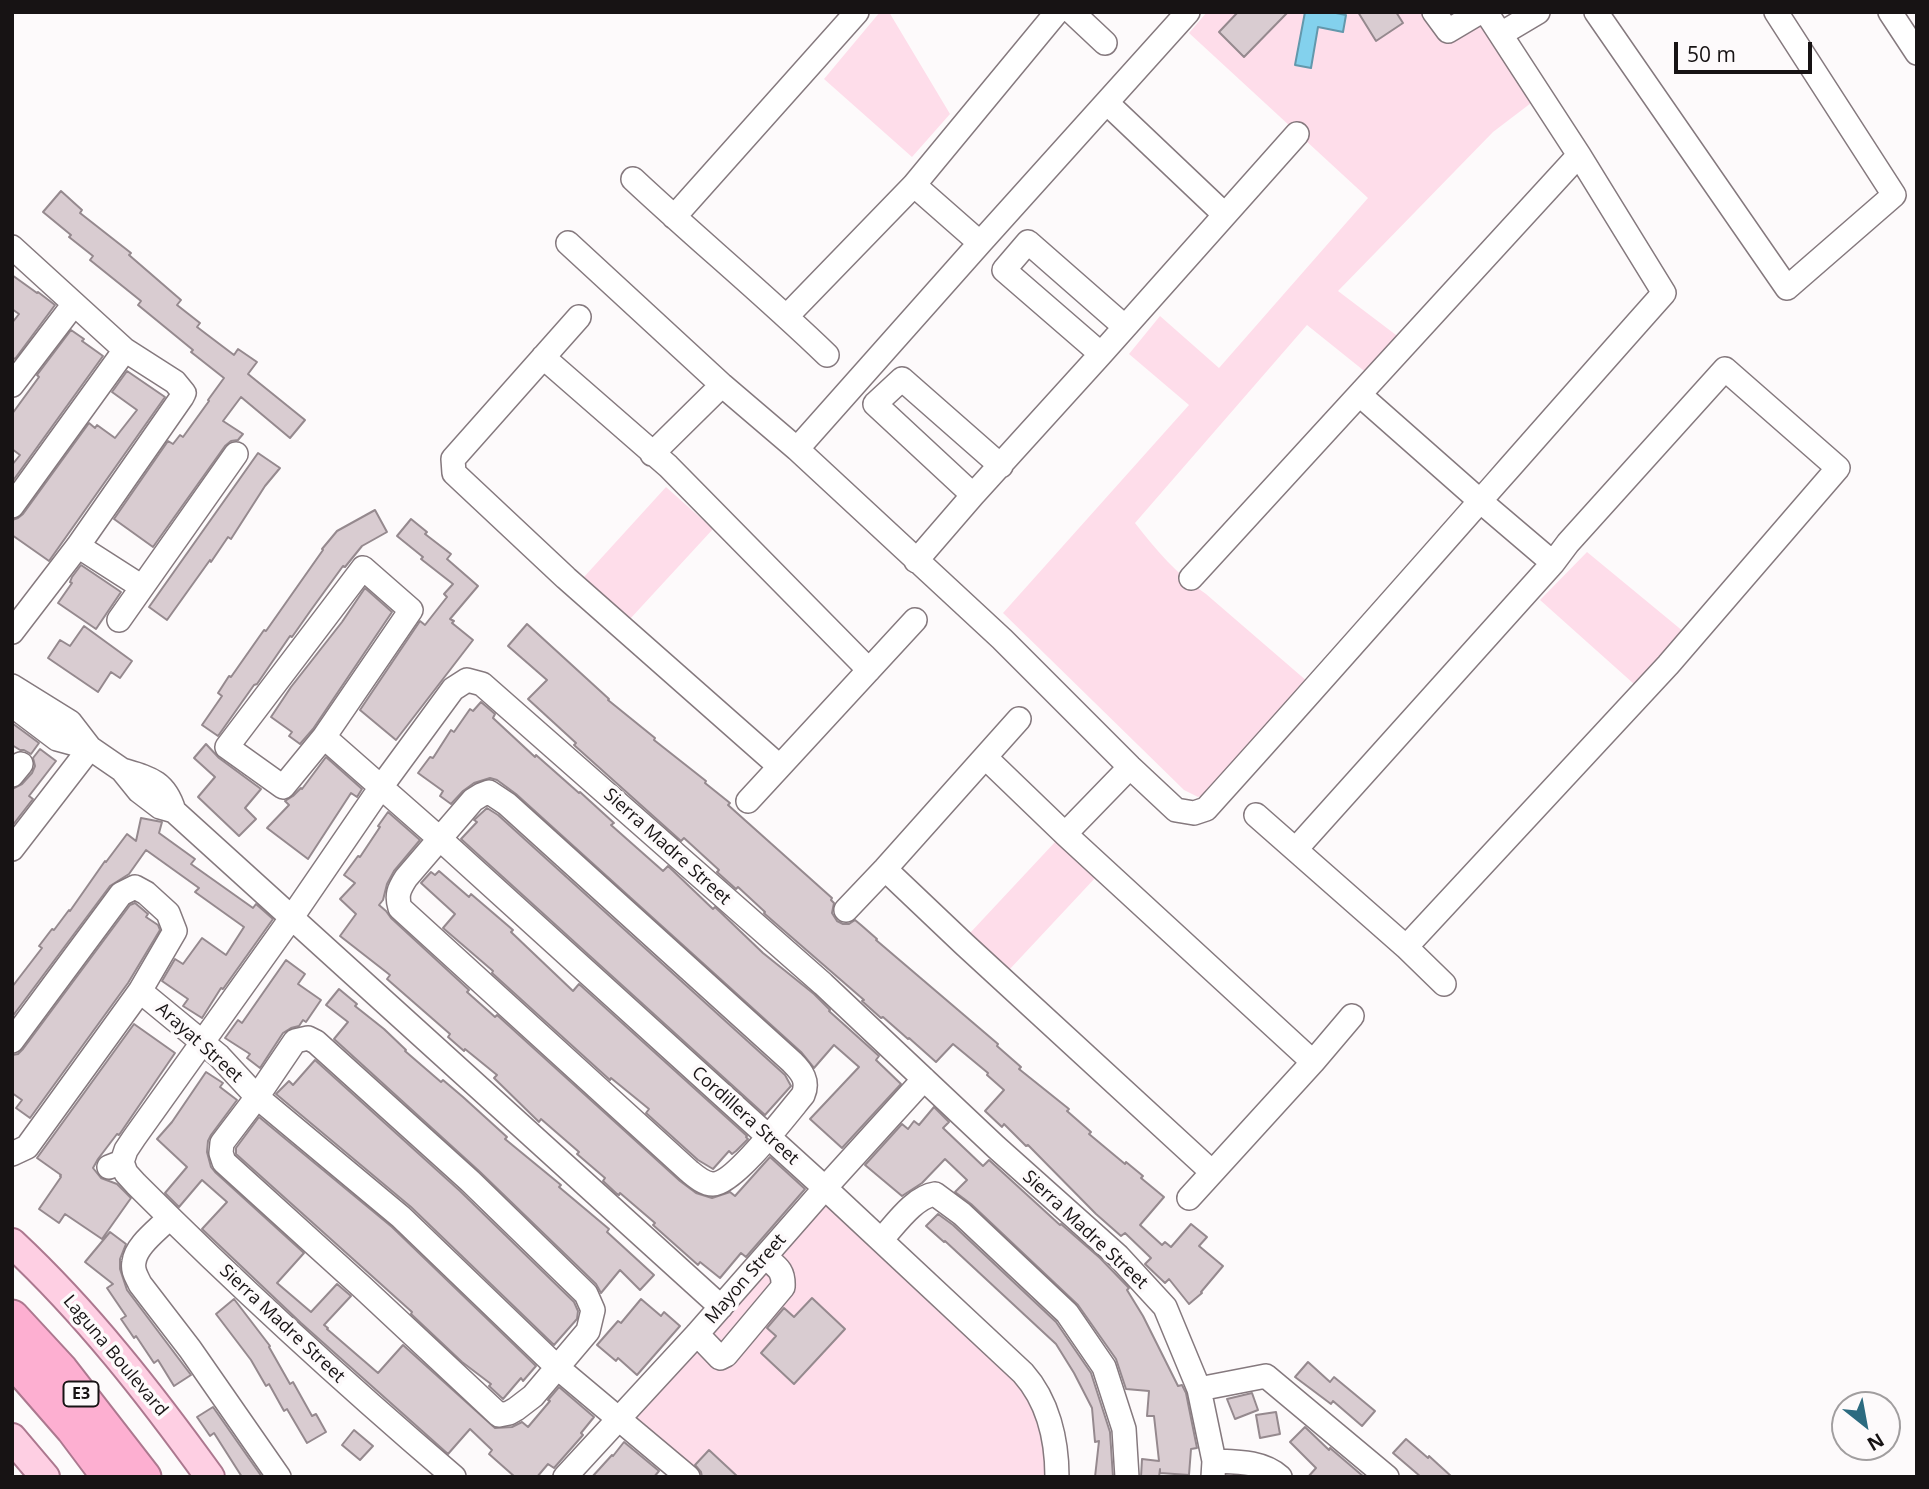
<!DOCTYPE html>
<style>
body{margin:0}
#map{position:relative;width:1929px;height:1489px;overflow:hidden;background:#fdfafb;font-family:"Open Sans",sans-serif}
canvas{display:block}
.frame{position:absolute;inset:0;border:14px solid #171314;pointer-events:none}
.north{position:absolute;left:1831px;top:1391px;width:70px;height:70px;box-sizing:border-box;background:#fdfafb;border:2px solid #a19e9f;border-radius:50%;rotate:149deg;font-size:19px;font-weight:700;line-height:28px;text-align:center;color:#171314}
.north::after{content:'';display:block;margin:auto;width:24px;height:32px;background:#2c6b80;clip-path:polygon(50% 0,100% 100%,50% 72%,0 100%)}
.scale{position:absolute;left:1674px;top:42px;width:138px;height:32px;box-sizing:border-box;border:4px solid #171314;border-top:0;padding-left:9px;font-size:21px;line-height:24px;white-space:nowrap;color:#171314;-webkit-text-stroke:5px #fdfafb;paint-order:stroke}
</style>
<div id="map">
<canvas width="1929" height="1489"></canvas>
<div class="frame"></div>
<div class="north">N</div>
<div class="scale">50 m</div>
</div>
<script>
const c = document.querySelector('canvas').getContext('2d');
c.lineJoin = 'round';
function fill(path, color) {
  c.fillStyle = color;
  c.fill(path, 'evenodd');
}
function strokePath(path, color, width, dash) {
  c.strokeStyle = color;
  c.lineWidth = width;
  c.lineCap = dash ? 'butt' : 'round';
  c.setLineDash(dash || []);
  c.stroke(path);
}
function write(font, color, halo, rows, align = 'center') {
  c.font = font + ' "Open Sans",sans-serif';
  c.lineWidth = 7;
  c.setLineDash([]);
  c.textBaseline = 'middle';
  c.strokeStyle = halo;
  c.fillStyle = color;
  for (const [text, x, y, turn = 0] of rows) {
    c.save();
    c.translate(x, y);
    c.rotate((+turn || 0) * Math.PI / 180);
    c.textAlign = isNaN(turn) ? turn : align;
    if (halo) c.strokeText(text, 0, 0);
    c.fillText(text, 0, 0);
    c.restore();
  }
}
const green = new Path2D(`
 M880 12H889L950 114 912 157 824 79Z
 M1207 12H1481L1535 100 1493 132 1338 291 1400 338 1368 374 1307 325 1135 523C1156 550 1177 575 1206 594L1308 682 1216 789 1198 797 1184 790 1003 613 1189 405 1129 354 1160 316 1219 368 1368 198 1189 33Z
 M666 487 713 529 630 619 584 577Z
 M1587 552 1684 632 1634 684 1540 600Z
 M1056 841 1096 877 1009 970 970 933Z
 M827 1197 1028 1384 1050 1435 1051 1477H699L628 1418Z`);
const water = new Path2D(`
 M1305 12H1331L1346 15 1343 32 1318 27 1311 68 1295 65Z`);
const building = new Path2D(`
 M1238 12H1288L1244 57 1219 32Z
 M1358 12H1396L1403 23 1376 41Z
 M61 191 82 210 80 213 131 253 129 255 181 300 177 305 200 323 197 327 234 355 238 349 257 362 248 374 305 420 290 438 241 397 223 421 243 434 238 440 231 441 225 446 153 547 114 519 168 441 173 444 180 435 183 437 209 401 208 400 224 378 191 352 193 350 138 305 141 301 90 260 93 256 69 237 71 235 43 212Z
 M12 275 37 293 38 292 55 305 15 359 12 357V323L19 314 12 309Z
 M71 330 84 339 82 341 103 356 12 482V465L20 455 12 449V414L39 377 37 375Z
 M127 371 165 397 49 561 12 535V520L18 518 23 514 89 423 95 428 97 425 115 438 137 410 112 392Z
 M258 453 280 468 265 486 231 539 228 537 211 562 210 560 167 620 149 607Z
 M375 510 387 532 362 546 345 567 343 566 311 610 292 637 290 636 257 684 254 685 218 736 202 725 222 696 218 693 229 676 231 677 264 630 266 631 323 550 322 549 337 531Z
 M411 519 427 532 425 534 451 554 447 559 478 586 450 619 454 621 452 623 473 640 396 740 360 710 420 621 425 625 447 597 444 594 453 584 421 559 423 557 397 536Z
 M81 565 121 592 96 629 58 603 72 583 70 582 72 577Z
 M365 588 392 612 313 729 300 744 289 736 292 732 271 717 291 687 342 622Z
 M527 624 609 699 608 700 655 738 654 740 706 781 705 783 730 803 728 805 832 898 831 900 834 903 832 913 837 921 843 924H849L855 920 861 925 877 939 876 940 998 1044 997 1046 1021 1067 1019 1069 1069 1109 1067 1111 1091 1132 1089 1134 1125 1164 1126 1162 1143 1176 1141 1178 1164 1197 1140 1225 1162 1245 1165 1242 1171 1247 1191 1224 1207 1237 1199 1246 1223 1266 1201 1292 1202 1293 1189 1304 1169 1279 1165 1283 1145 1264 1151 1258 1125 1233 1121 1236 1096 1214 1028 1145 1026 1146 1004 1124 1002 1127 985 1111 1004 1090 987 1075 988 1073 953 1044 936 1062 909 1038 908 1039 883 1017 881 1018 862 1001 864 1000 766 915 764 913 765 912 738 887 736 889 717 872 719 870 684 838 681 841 574 745 576 743 528 699 547 680 508 646Z
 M84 626 132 661 120 678 111 672 98 692 48 658 60 640 70 646Z
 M481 702 495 714 493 718 535 757 536 755 579 793 580 792 614 823 611 825 663 871 668 866 713 909 715 907 763 953 814 994 830 1010 829 1011 879 1056 876 1060 901 1084 842 1148 810 1119 859 1067 834 1045 814 1068 801 1052 516 794 497 780 490 778 474 783 463 791 451 804 440 796 443 791 418 773 430 757 433 758 451 730 454 732 470 709 473 711Z
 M12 723 39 743 31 754 24 750H20L12 745Z
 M206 744 219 758 261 789 245 808 256 819 239 836 198 797 215 777 194 758Z
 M40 749 56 761 29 796 33 799 12 826V789L22 784 32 773 35 766 33 758Z
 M326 757 362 789 357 797 351 793 308 859 267 828 289 805 285 801 293 796 301 788 302 789Z
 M487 808 498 815 785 1075 791 1086 765 1115 461 839 477 822 474 820Z
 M388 812 420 840 394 871 387 884 383 900 379 905 386 911 391 918 469 990 467 992 495 1017 497 1015 680 1181 696 1193 712 1198 730 1192 735 1196 770 1157 805 1189 746 1257 741 1253 720 1278 700 1262 698 1265 653 1225 655 1223 620 1193 619 1195 617 1194 603 1181 605 1178 577 1154 579 1152 541 1119 539 1122 494 1078 497 1075 465 1049 464 1051 448 1037 450 1034 387 979 390 975 340 936 356 914 340 899 355 883 344 875 358 856 360 857 380 827 378 826Z
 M141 818 162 822 159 833 195 859 191 864 253 908 256 904 273 919 223 989 221 988 202 1018 183 1006 188 999 162 981 175 959 183 964 202 938 226 955 244 927 195 892 199 888 146 850 129 874 110 886 12 1017V987L42 948 39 946 52 929 54 930 69 910 70 911 105 861 106 862 127 834 136 841Z
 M439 871 469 897 471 894 513 930 511 932 573 991 579 984 747 1136 746 1137 748 1139 736 1151 732 1154 729 1151 713 1169 698 1160 646 1113 649 1109 611 1078 610 1080 492 973 493 971 443 928 455 914 421 883 431 872 435 875Z
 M135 903 148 914 146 917 158 925 160 930 128 983 30 1118 16 1108 22 1100 12 1093V1055L18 1054 23 1049 130 905Z
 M286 960 305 974 298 984 321 1000 306 1022 303 1020 299 1026 291 1028 283 1033 260 1068 247 1058 250 1054 225 1038 238 1020 242 1023Z
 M339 989 357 1004 355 1006 384 1029 406 1050 405 1051 441 1082 443 1080 463 1097 507 1137 505 1139 561 1185 559 1187 609 1229 607 1232 654 1275 640 1290 620 1270 601 1293 596 1284 479 1171 334 1039 348 1022 326 1005Z
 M134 1024 175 1053 119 1135 117 1134 98 1159 93 1168 101 1178 117 1184 131 1198 102 1239 65 1214 59 1223 39 1209 61 1177 60 1176 61 1175 37 1158Z
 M315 1060 460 1191 574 1302 578 1311 577 1319 554 1345 411 1207 276 1094 289 1081 293 1085Z
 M206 1072 223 1083 220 1087 237 1100 211 1135 208 1141 207 1152 211 1167 215 1172 304 1253 277 1283 311 1312 337 1284 351 1296 324 1325 328 1328 327 1329 378 1373 403 1345 495 1428 512 1427 522 1422 528 1427 550 1401 548 1400 559 1387 594 1417 581 1433 583 1435 554 1468 548 1464 537 1477H515L489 1454 492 1450 470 1429 448 1454 301 1323 202 1229 227 1202 202 1180 179 1207 165 1193 187 1167 157 1139 172 1122Z
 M934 1107 949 1122 943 1128 983 1166 989 1160 1060 1225 1061 1224 1100 1258 1129 1288 1127 1290 1143 1316 1178 1386 1182 1385 1186 1393 1197 1448 1191 1449 1189 1475 1160 1473V1469L1159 1477H1141L1142 1459 1159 1461 1154 1416H1147L1149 1391 1126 1389 1116 1359 1078 1305 971 1204 955 1192 967 1180 945 1159 922 1183 902 1196 865 1165 902 1124 908 1129 914 1121 919 1125Z
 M259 1117 392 1227 536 1366 523 1381 521 1378 503 1399 489 1386 491 1384 462 1362 411 1314 412 1312 236 1154V1148Z
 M938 1214 953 1225 1056 1322 1091 1373 1110 1432 1113 1477H1095L1099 1441 1095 1442 1092 1408 1074 1373 1056 1344 945 1241 944 1242 926 1226Z
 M110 1232 126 1244 120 1259V1269L127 1290 191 1375 174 1386 158 1360 154 1363 136 1336 134 1338 121 1319 126 1316 107 1288 113 1284 85 1262Z
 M812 1298 845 1329 794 1384 761 1353 776 1336 767 1328 784 1308 794 1317Z
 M234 1299 270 1346 269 1347 290 1384 293 1382 312 1416 316 1414 326 1432 307 1443 287 1409 284 1411 269 1384 266 1386 251 1360 216 1314Z
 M641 1299 661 1316 664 1312 680 1326 637 1375 618 1358 616 1361 597 1345 618 1321 621 1323Z
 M1308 1362 1330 1382 1334 1377 1375 1411 1362 1426 1333 1401 1331 1404 1295 1377Z
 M1252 1393 1258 1410 1235 1419 1227 1399Z
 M213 1407 262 1477H242L214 1433 210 1436 197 1417Z
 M1276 1412 1280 1434 1260 1438 1256 1415Z
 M1305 1427 1329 1450 1330 1448 1364 1477H1308L1316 1468 1290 1442Z
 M354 1430 373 1446 360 1460 342 1445Z
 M1406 1439 1428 1458 1429 1456 1452 1477H1421L1393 1453Z
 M624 1442 659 1471 654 1477H592L612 1455 613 1456Z
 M709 1450 738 1477H702L701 1472 695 1465Z`);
const minor = new Path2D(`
 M1072 12 1105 43
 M1434 12 1448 31 1480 12
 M1596 12 1787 288 1894 195 1776 12
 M1890 12 1917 53
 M1501 34 1538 12
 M1107 103 1224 214
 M633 179C697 239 764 294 827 355
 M914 185 980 243
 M674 217 857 12
 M568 243 722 385 797 449 1002 639 1130 767 1176 810 1194 813 1206 809C1360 639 1511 465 1664 293L1579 155 1486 12
 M12 247 125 350 175 382 184 393 182 397 78 546 12 632
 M787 316 914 185 1057 12
 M579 317 453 459 454 473 566 578 779 766
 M1101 354 1004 270 1028 242 1125 327
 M543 357 668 466 869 670
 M12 385 74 304
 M1360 395 1479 500 1553 563
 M797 449 980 243 1188 12
 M652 454 722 385
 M973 495 875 404 902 379 1001 466
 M12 506 125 350
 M78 546 142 587
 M916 561 973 495 1101 354 1297 134
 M363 568 411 610 324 737 283 787 227 747Z
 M1191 578 1579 155
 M119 620 236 454
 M12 686 70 722 90 748 122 770 139 791 160 807 174 811 721 1307
 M12 705 57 739 90 748
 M324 737 439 838 825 1188 1023 1373C1048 1401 1057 1440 1057 1477
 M985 757 1065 834 1313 1062
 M122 770C149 778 165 781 174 811
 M12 775 21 764
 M489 792 507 804 792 1062C802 1072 809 1081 803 1095 788 1113 734 1184 713 1184 704 1184 695 1176 689 1171L400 908C396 895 399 889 406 878L473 800 481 795Z
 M748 801 915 620
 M1256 815 1406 947 1444 984
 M1065 834 1130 767
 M12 849 90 748
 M1296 849 1553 563 1568 543 1725 369 1838 468 1668 665 1406 947
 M885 869 964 944 1212 1172
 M846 910 885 869 1019 719
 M140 991 219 1056 257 1097 401 1217 558 1368 688 1477
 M308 1038 316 1042 470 1181 586 1294 593 1310 588 1331 533 1396 516 1409 509 1413 499 1415 362 1287 224 1162 221 1153 222 1143 257 1097 295 1041Z
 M12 1041 121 894 135 887 146 893 168 913 175 931 140 991 27 1147 12 1154
 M122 1162 126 1173 136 1184C238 1286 344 1383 454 1477
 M109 1167 122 1162 126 1150 134 1138 292 917 381 787 453 689 467 680 482 684 823 984 996 1147 1118 1256 1165 1307 1199 1389 1214 1461 1213 1477
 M1189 1198 1313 1062 1352 1016
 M169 1218C158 1230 136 1245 134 1262 132 1271 137 1277 140 1284L190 1349 279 1477
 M881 1240C895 1225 914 1197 935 1194L962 1214 1067 1313 1104 1367 1124 1429 1127 1477
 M697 1334 720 1358 726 1355 783 1287C784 1270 777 1267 765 1257
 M1199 1389 1266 1376 1387 1477
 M1214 1461C1236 1462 1262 1461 1280 1477
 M565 1477 697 1334 825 1188 924 1079`);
const major = new Path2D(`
 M12 1243C87 1313 150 1394 210 1477
 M12 1438 45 1477`);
const highway = new Path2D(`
 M12 1317 61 1370 144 1477
 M12 1359 73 1429 109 1477`);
const shields = [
 [81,1394,35]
];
const shieldNames = [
 ["E3",81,1394]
];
const streetNames = [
 ["Sierra Madre Street",667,847,42],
 ["Arayat Street",199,1043,42],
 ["Cordillera Street",745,1116,42],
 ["Sierra Madre Street",1085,1230,43],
 ["Mayon Street",746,1279,-49],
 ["Sierra Madre Street",282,1324,43],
 ["Laguna Boulevard",115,1356,50]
];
fill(green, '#feddea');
fill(water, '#83d1ed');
strokePath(water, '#6398ac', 2);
fill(building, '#d9ccd1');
strokePath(building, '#95898e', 2);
strokePath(minor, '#85797e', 26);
strokePath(major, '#ac788f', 32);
strokePath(highway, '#ac788f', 37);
strokePath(minor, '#fff', 23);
strokePath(major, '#fecfe3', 28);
strokePath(highway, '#fdafd1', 33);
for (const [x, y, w] of shields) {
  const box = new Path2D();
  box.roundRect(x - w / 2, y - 12.5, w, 25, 5);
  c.fillStyle = '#fdfafb';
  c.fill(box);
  strokePath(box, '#171314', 2);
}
write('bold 16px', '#171314', null, shieldNames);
write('18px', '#171314', '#fdfafb', streetNames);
</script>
